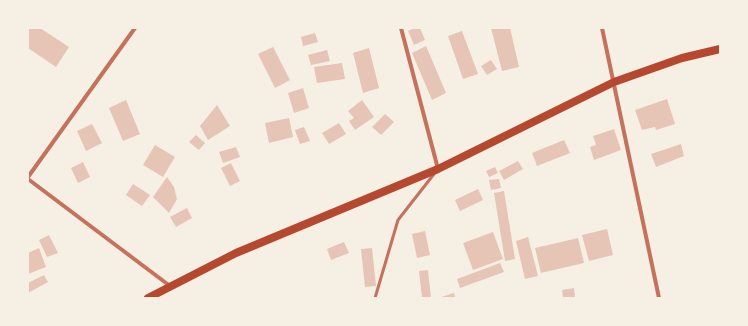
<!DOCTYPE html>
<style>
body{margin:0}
#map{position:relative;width:748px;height:326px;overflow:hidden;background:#f6efe4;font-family:Jost,sans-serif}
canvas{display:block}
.frame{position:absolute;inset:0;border:29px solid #f6efe4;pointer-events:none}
</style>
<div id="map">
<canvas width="748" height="326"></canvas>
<div class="frame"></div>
</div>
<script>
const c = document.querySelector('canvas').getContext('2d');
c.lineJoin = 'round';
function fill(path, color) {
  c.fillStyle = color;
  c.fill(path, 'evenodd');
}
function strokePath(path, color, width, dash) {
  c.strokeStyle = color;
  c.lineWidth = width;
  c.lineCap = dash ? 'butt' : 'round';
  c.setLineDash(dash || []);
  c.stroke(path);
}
const building = new Path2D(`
 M28 28H40L69 47 56 67 28 48Z
 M415 28H420L425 40 414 45 408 31Z
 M491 28H510L519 67 502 71Z
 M462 31 478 74 463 79 448 36Z
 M315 33 318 42 303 46 301 37Z
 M426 46 446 93 432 100 412 53Z
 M273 47 290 80 275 88 258 54Z
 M369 48 379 88 363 93 353 53Z
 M327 50 330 61 311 65 308 55Z
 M491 60 497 69 487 75 481 66Z
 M342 63 345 79 317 83 314 67Z
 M303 88 309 108 294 113 288 93Z
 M667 99 675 124 656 130 655 127 642 130 635 110Z
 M126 100 140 134 123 141 109 108Z
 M362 100 374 117 355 130 349 121 354 118 348 111Z
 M217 105 230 126 208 140 200 126Z
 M385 114 394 122 381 135 372 127Z
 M289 118 293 137 269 143 265 123Z
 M339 123 346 134 329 144 322 133Z
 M92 124 102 143 86 151 77 131Z
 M304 127 310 141 300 144 295 130Z
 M614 129 621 150 594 160 590 147 596 145 593 136Z
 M196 135 205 143 199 150 189 142Z
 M564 140 570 153 537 166 532 153Z
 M681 144 684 156 656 167 651 154Z
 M155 145 175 157 163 177 143 165Z
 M236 147 240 157 223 163 219 152Z
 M518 161 523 169 504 180 499 171Z
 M83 162 90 177 78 183 71 168Z
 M231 163 240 181 230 186 221 168Z
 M495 167 498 173 489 177 486 171Z
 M167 177 174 187 177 199 169 213 153 197Z
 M499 179 501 188 491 190 489 180Z
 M133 184 150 195 142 206 126 195Z
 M478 189 483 200 460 211 455 200Z
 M504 191 515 259 505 261 494 193Z
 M187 208 192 218 176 227 170 217Z
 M607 229 613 255 589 261 582 235Z
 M425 231 430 255 417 258 412 234Z
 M493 232 503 259 473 270 463 243Z
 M49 235 58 253 47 257 39 240Z
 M528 237 538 276 525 279 516 241Z
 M578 238 584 263 541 273 535 248Z
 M344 242 349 253 331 260 327 249Z
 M39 248 46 267 28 274V253Z
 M372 248 376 286 365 287 361 249Z
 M500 263 504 272 460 288 457 279Z
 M428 270 431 298H422L419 271Z
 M44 275 48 282 28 293V283Z
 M574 288 575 298H563L562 290Z
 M454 293 455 298H438Z`);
const service = new Path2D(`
 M375 298 398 220 434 174`);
const minor = new Path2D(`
 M401 28 438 169
 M602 28 659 298
 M28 177 135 28
 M28 179 170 286`);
const secondary = new Path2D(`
 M148 298 236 253 438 169 614 82 682 58 720 49`);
fill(building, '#e6c5b7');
strokePath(service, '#c5725c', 3);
strokePath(minor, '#c5725c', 4);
strokePath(secondary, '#b5482f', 8);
</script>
